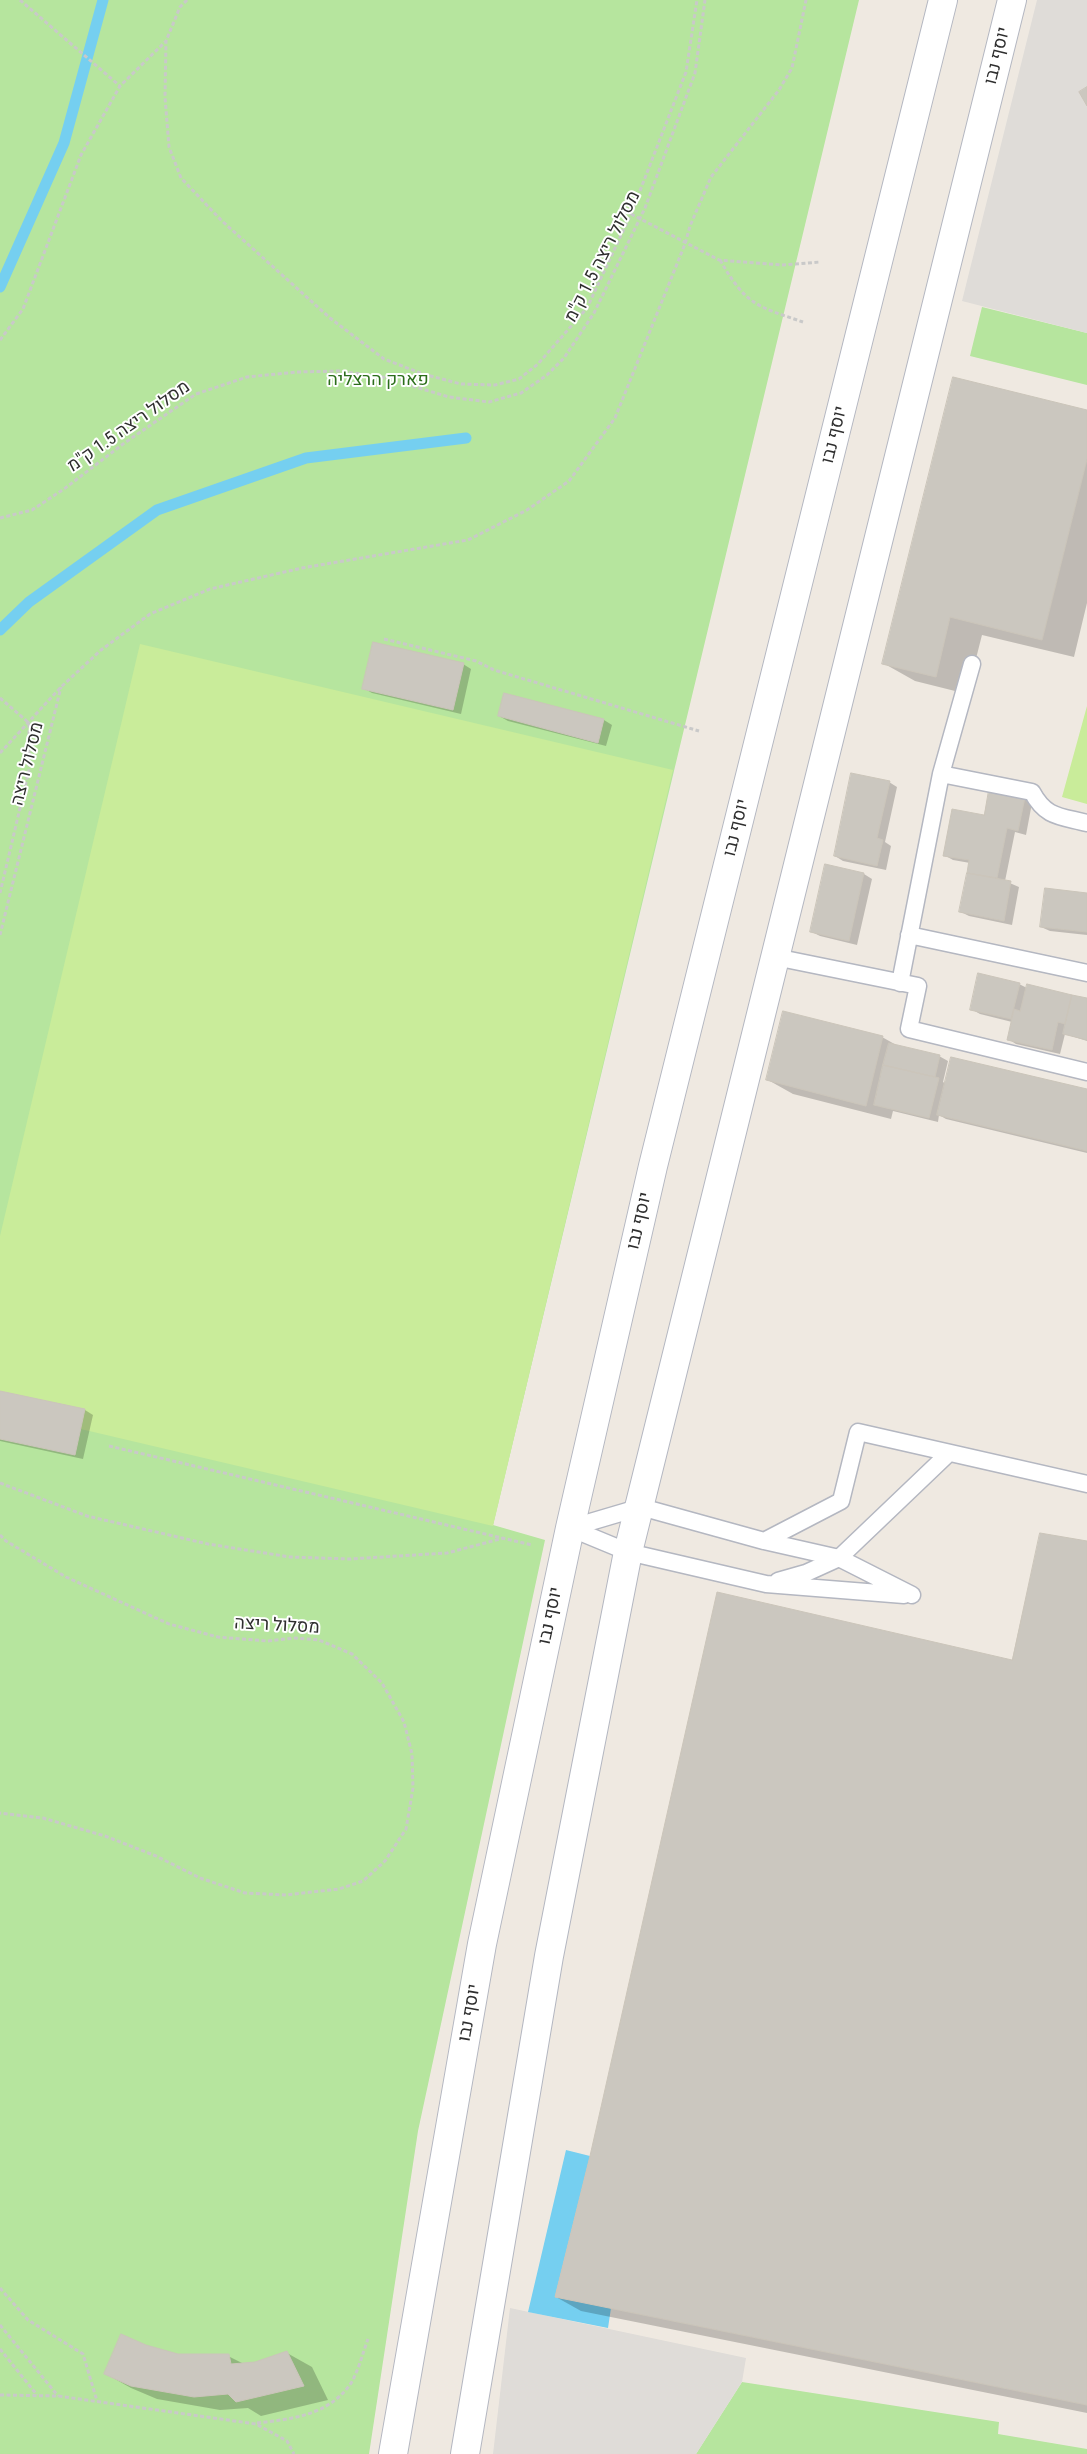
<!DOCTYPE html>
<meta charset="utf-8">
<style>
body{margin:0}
canvas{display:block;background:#efe9e1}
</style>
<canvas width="1087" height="2454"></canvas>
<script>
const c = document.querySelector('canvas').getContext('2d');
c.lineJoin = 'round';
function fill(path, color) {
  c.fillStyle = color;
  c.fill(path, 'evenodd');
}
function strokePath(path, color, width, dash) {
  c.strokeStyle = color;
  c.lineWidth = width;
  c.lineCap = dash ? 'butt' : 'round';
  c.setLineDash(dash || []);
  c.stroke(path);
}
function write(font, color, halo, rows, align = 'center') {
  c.font = font + ' "Roboto Condensed",Heebo,sans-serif';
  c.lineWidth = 4;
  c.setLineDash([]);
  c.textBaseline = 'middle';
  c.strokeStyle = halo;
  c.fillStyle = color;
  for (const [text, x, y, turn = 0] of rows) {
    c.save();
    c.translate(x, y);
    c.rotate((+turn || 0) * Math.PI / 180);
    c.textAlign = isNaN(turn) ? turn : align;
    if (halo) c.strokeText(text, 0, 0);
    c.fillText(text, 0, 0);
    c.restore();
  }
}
const green = new Path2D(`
 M0 0H859L493 1525 545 1540 418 2131 369 2454H0Z
 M982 307 1087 333V385L970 356Z
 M742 2382 999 2422 998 2434 1087 2449V2454H696Z`);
const pitch = new Path2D(`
 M140 644 673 770 493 1526 0 1410V1236Z
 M1087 706V804L1062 797Z`);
const plaza = new Path2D(`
 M1037 0H1087V333L962 301Z
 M510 2308 746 2358 742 2382 696 2454H493Z`);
const water = new Path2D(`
 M566 2150 590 2156 555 2297 611 2308 608 2328 528 2312Z`);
const shadow = new Path2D(`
 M1087 411V603L1074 657 982 635 967 694 915 681 883 663Z
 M463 664 471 669 461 714 372 693 363 688Z
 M505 694 604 720 612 725 606 746 508 721 499 716Z
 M889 782 897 787 885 842 891 846 886 870 843 861 835 856Z
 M1024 798 1032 803 1026 835 1015 832 1005 881 1019 887 1012 925 969 916 961 912 970 863 953 860 944 855 985 817Z
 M826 866 864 874 872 879 857 945 820 936 812 932Z
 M1087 894V935L1050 931 1041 927Z
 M1019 984 1027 988 1028 985 1087 1000V1041L1065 1034 1060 1054 1016 1044 1008 1039 1012 1022 980 1014 971 1009Z
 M882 1037 898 1046 939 1056 948 1061 943 1082 946 1084 1087 1091V1153L946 1119 939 1115 938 1122 893 1111 891 1119 793 1094 768 1080Z
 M0 1392 85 1410 93 1415 83 1459 0 1441Z
 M1087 1543V2413L581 2311 556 2297 1013 1661Z
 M145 2346 178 2356H228L244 2364 255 2363 287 2353 312 2367 328 2400 261 2416 248 2408 220 2410 157 2399 131 2388 106 2374Z`);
const stream = new Path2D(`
 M0 287 64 143 103 0
 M0 630 29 602 157 510 306 458 466 438`);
const building = new Path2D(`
 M1087 87V106L1079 92Z
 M953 377 1087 410V459L1042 640 950 617 936 677 882 664Z
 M373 642 464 663 453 710 362 689Z
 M504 693 604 719 598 743 498 716Z
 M851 773 890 781 877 838 883 840 877 866 834 856Z
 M989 790 1025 797 1018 831 1007 828 997 878 967 873 969 860 943 856 952 809 984 815Z
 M825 864 864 873 849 941 810 932Z
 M967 873 1011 881 1004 921 959 912Z
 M1045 888 1087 893V932L1040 927Z
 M978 973 1020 983 1011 1019 970 1010Z
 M1027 984 1072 995 1065 1024 1058 1022 1052 1050 1007 1040 1014 1009 1020 1011Z
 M1072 995 1087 998V1040L1063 1034Z
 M783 1011 883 1036 866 1106 766 1080Z
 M889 1043 940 1055 935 1077 883 1065Z
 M951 1057 1087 1089V1151L937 1115Z
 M883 1065 939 1078 929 1118 874 1105Z
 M0 1391 85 1409 75 1455 0 1439Z
 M1040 1533 1087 1541V2405L555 2297 590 2156 717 1592 1012 1660Z
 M121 2334 146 2345 178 2354H229L231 2364 255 2362 287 2351 304 2386 236 2402 228 2394 194 2397 131 2386 104 2374Z`);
const path = new Path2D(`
 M20 0 120 86
 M187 0 180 7 166 41 165 97 169 147 181 178 222 221 330 318 384 359 423 374 461 384 495 385 519 379 538 364 587 308 631 214 686 72 697 0
 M631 214 719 260 782 265 820 262
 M720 260C746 305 756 306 803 322
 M0 340 23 309 81 155 120 86 166 41
 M0 518 32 510 64 489 123 444 196 394 247 377 297 372 339 371 382 377 449 397 489 402 521 393 547 375 564 358 594 313 645 208 695 73 705 0
 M384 639 476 661 494 670 699 731
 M0 698 29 723V770L0 893
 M0 753 61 687 101 650 150 614 210 589 302 568 468 540 527 510 569 481 615 418 685 244 690 226 711 177 779 90 792 68 806 0
 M0 935 61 687
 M109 1446 532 1545
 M0 1483 87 1516 208 1544 290 1557 350 1559 447 1553 504 1538
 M0 1535 6 1541 66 1577 169 1624 218 1637 267 1641 295 1638 319 1640 352 1654 382 1683 404 1722 412 1754 413 1788 406 1829 385 1861 363 1881 339 1889 286 1895 245 1893 200 1878 156 1856 105 1836 43 1818 0 1813
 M0 2288 28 2320 83 2354 97 2401
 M0 2325 58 2396
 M0 2349 37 2395
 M0 2395 58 2396 256 2424 287 2441 294 2454
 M257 2423C291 2419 326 2416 349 2386 357 2376 363 2352 368 2339`);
const lane = new Path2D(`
 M941 774 1032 792C1046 818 1060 816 1087 823
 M909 935 1087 973
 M775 957 918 986 909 1029 1087 1072
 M900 983 941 774 972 664
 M570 1528 641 1507 764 1541 839 1558 912 1595
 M570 1528 628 1552 766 1584 904 1595
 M764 1541 841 1501 858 1432 1087 1484
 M778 1581 806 1573 839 1558 949 1453`);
const street = new Path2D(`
 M393 2454 482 1944 570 1528 653 1166 943 0
 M465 2454 549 1956 628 1552 1012 0`);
const streetNames = [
 ["יוסף נבו",998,56,-76],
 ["מסלול ריצה 1.5 ק\"מ",603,257,-63],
 ["מסלול ריצה 1.5 ק\"מ",129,427,-35],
 ["יוסף נבו",835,435,-76],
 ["מסלול ריצה",28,764,-76],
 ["יוסף נבו",737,828,-76],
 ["יוסף נבו",640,1221,-77],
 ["יוסף נבו",551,1616,-78],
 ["מסלול ריצה",277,1626,3],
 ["יוסף נבו",470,2013,-80]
];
const parkNames = [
 ["פארק הרצליה",378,380]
];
fill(green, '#b6e59e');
fill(pitch, '#c9ec9a');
fill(plaza, '#dfdcd8');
fill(water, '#75cff0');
fill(shadow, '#0003');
strokePath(stream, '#75cff0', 11);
fill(building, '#cbc7bf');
strokePath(building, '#cbc5ba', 1);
strokePath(lane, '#b4b7c1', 19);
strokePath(street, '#b4b7c1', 30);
strokePath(path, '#c9c9c9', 3, [4, 2.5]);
strokePath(lane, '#fff', 16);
strokePath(street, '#fff', 28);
write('18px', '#2e2e2e', '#fff', streetNames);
write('18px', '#2c6e1b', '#fff', parkNames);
</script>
